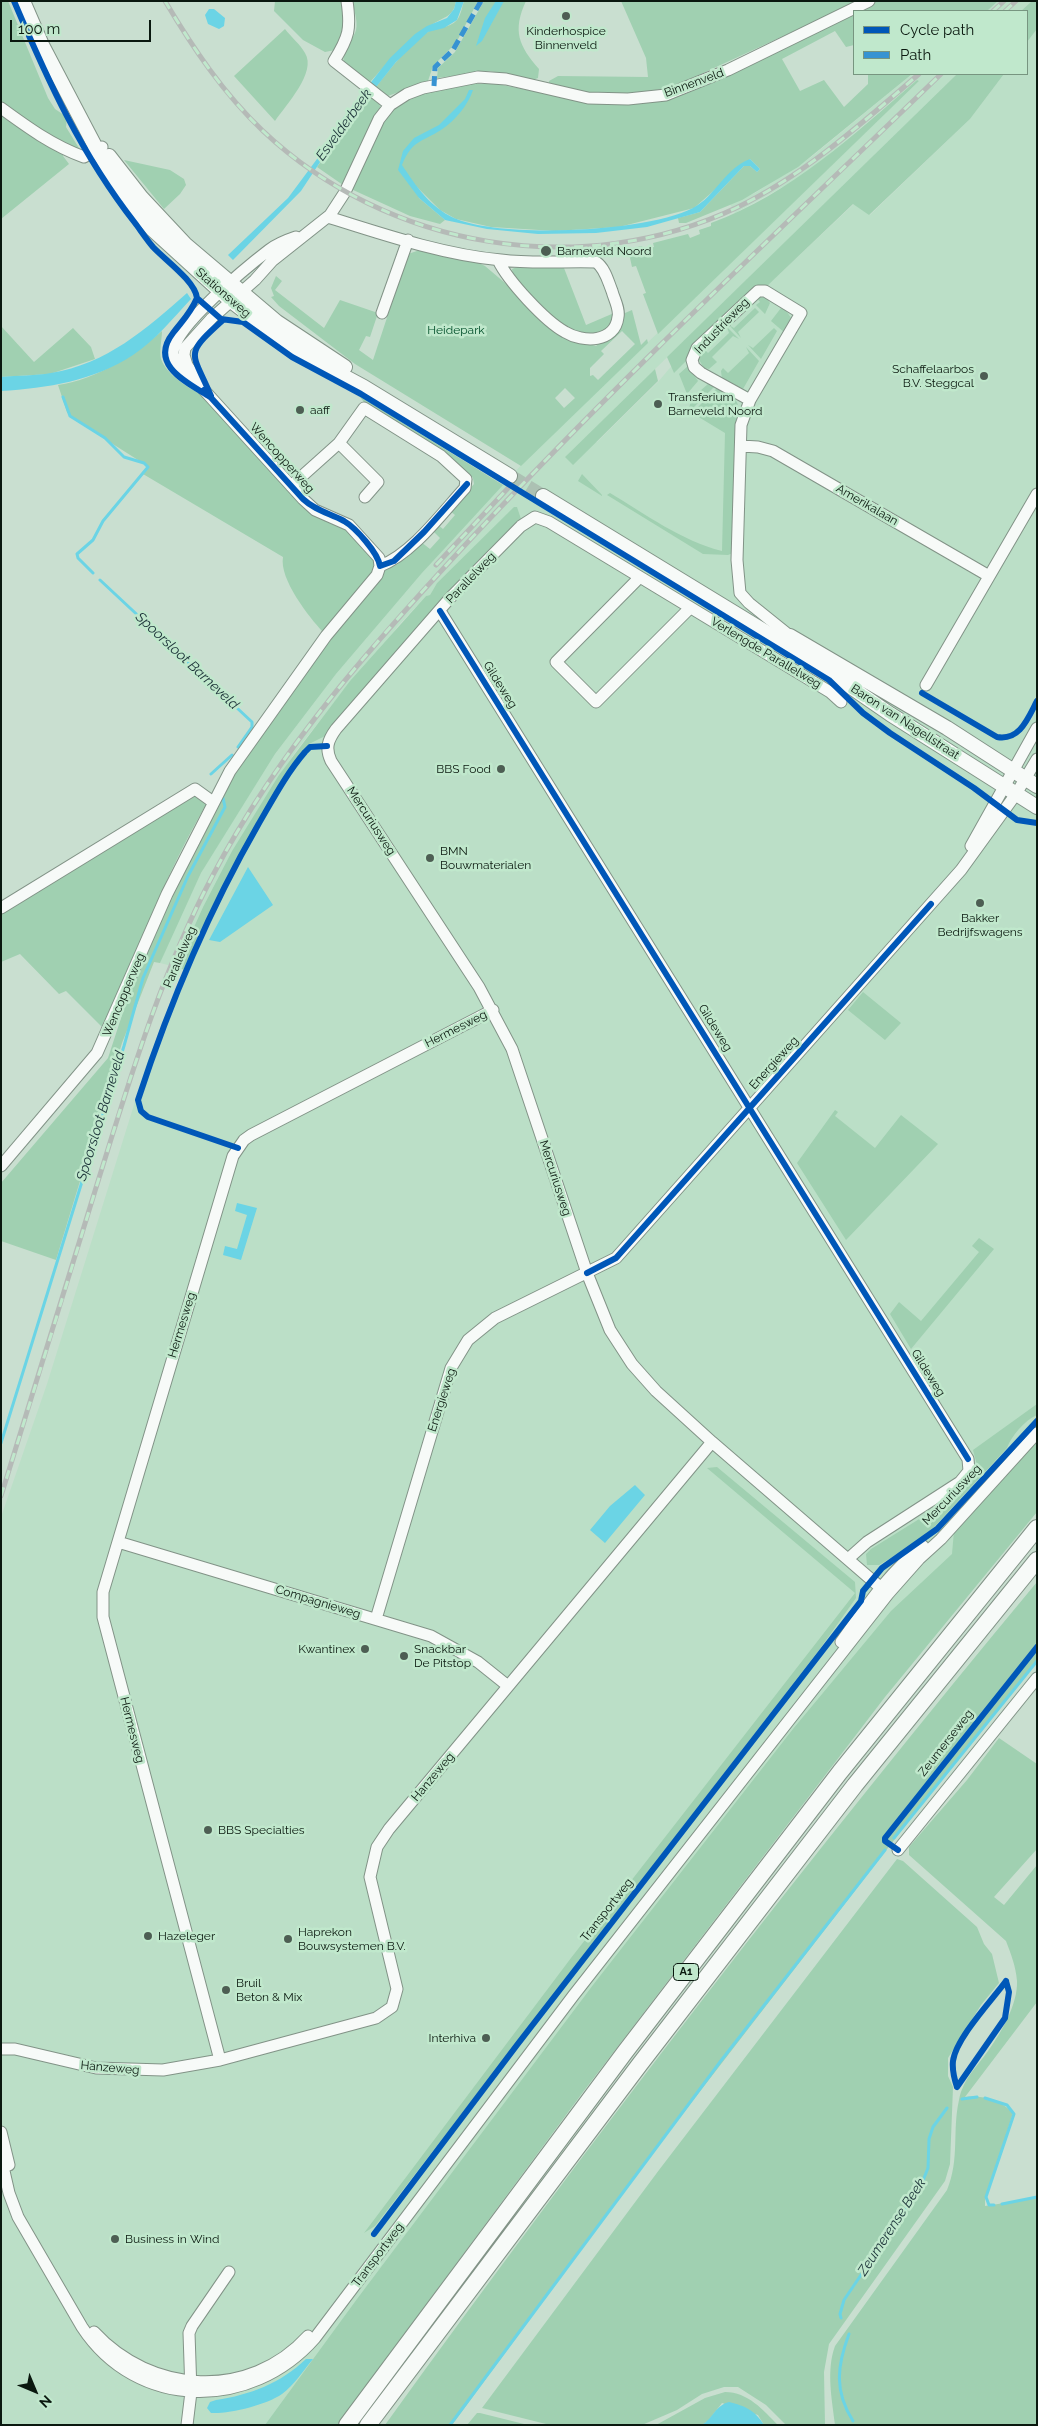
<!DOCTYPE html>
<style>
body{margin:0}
#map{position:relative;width:1038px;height:2426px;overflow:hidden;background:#c9dfd0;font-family:Raleway,sans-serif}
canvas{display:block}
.frame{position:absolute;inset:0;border:2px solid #0a180f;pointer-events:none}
.legend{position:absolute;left:853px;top:10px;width:175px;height:65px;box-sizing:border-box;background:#c0e8cc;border:1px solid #779580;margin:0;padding:6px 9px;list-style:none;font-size:15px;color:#0a180f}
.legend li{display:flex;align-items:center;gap:10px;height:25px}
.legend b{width:25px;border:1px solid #779580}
.north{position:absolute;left:10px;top:2366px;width:50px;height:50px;-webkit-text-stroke:4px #c0e8cc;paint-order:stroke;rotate:135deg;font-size:14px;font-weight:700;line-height:20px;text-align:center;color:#0a180f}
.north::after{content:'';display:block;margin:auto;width:18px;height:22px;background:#0a180f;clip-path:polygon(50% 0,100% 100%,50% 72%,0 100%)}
.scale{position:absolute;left:10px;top:20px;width:141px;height:22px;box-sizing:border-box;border:2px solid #0a180f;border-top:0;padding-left:6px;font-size:15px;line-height:18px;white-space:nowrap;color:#0a180f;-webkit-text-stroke:4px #c0e8cc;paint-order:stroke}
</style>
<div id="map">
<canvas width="1038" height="2426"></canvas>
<div class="frame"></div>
<ul class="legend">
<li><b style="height:6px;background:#0057b8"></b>Cycle path</li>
<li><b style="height:6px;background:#3793d2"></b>Path</li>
</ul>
<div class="north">N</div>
<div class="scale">100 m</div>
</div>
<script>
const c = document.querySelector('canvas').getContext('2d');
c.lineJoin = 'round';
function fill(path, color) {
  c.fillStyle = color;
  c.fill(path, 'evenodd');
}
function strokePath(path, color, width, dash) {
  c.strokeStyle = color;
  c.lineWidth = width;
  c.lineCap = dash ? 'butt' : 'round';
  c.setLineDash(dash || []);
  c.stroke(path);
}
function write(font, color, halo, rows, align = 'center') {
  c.font = font + ' Raleway,sans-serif';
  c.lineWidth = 5;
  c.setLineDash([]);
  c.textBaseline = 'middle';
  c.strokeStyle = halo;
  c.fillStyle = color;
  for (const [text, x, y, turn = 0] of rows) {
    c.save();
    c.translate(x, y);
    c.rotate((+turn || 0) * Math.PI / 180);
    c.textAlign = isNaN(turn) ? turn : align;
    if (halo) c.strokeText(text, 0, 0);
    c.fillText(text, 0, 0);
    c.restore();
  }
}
const built = new Path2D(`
 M998 1H1032L1021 11H987Z
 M1037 29V1492L287 2425H1V1517L47 1384 148 1060 206 917 248 834 299 752 516 506 437 583 430 595 426 596 397 627 388 641 351 681 296 751 232 851 203 907 176 967 160 963 174 928 203 869 275 754 336 674 422 573 475 513 534 452 919 81 917 80 825 158 799 178 735 213 730 204 755 193 810 158 912 74H957L565 457 590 436 597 442 658 382 669 369 763 277 772 281 854 204 870 215 970 119 1004 74H1027V42Z`);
const green = new Path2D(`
 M1 1H8L48 98 55 109 67 117 66 127 82 153 64 146 63 156 69 164 1 219Z
 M275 1H343L346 28 335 50 325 52 303 40 274 11Z
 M352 1H456C454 17 443 17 433 24 408 40 389 61 370 82L345 65C339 51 352 43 356 30 358 21 354 10 352 1Z
 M464 1H478L456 43 433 66 428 81 388 96 376 87C391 68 406 48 426 33 435 27 449 29 457 20 461 15 462 7 464 1Z
 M484 1H526C512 31 519 46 539 69L538 78 533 80 490 71 437 78 438 68 455 52Z
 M621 1H859L673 87 628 95 587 94 549 84V81L558 76 648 77 646 58Z
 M874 1H998L987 11H858Z
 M1032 1H1037V29L1027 42V11H1021Z
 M854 13V45L846 47 835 31 782 59 800 91 824 80 844 107 868 84V74H912L798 167 742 200 686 223H679L678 218 700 212 744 166H750L757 172 760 169 750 159 694 208 619 227 555 231 491 227 456 219 440 210 415 185 419 198 445 220 440 224 410 216 351 189 389 111C413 90 447 88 477 82V84H497L588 102 650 100Z
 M285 29C291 37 300 44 305 53 317 72 286 105 275 121L234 76Z
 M957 74H1004L970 119 869 215 853 204 766 287 753 289 749 292 691 348 687 360 674 373 667 357Z
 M917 80 919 81 658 334 643 294 646 293 636 266 632 267 628 249 642 246 643 249 654 247 653 243 688 234 690 238 700 234 699 230 711 226V223C791 194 853 135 917 80Z
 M369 95 377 100 381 108 343 185 317 167Z
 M124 160 170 170 184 179 186 185 180 194 164 209Z
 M420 250 477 262 485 266 570 338 596 346 622 324 625 313 632 310 641 345 647 339 648 343 521 466 355 364 279 306 271 297 274 296 271 288 276 276 282 281 275 290 324 328 340 300 378 313 370 337 366 336 359 350 373 360 408 254ZM622 331 635 344 598 380 593 375 590 376V368L604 354 601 351ZM565 388 575 398 564 408 555 398Z
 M517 267 564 268 586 325 614 313 610 326 597 335 566 329 514 280 512 269Z
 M760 297 766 298 770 303 765 314 756 305 760 302 757 298Z
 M755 308 759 312 738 332 741 338 729 325 734 328Z
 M781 308 785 309 791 318 785 333 771 321Z
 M1 326 34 362 73 328 91 347 95 359 50 374 1 377Z
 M727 327 739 339 733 336 712 357 717 362 709 369 704 368 698 358 703 348 708 353 729 333Z
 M774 328 777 331 761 359 748 345 753 348Z
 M162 331C162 338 159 352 161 359 167 375 186 386 200 394L298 499 342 525 371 554 376 564 373 576 323 632C309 617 279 579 283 557L143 474 149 467 75 420 67 412 58 385C98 379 132 356 162 331Z
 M746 347 759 361 743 389 722 379 721 371 723 368 728 373 749 353Z
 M688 366 698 381 687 394 679 374Z
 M655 369 658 381 573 465 565 457Z
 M708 384 715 386 691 410 689 408 692 398Z
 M718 387C738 400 742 401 736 425L733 553 728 555 703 554 607 495 610 493C645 514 682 541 722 551L725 433 692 413Z
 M359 396 503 485 422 573 336 674 275 754 201 873 160 963 154 962 122 1043 56 1260 1 1241V1183L108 1058 124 1009 161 918 224 790 261 734 272 722 329 641 376 586 384 571 398 564 421 542 430 549 440 538 432 530 437 524 443 529 455 515 450 511 474 484 473 478 445 452 364 402Z
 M582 474 602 495V496L578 481Z
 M514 507H517L521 519 447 593 325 736 309 744 300 754C254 822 218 895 185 970L176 967 203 907 232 851 279 775 350 681 426 596 430 595 437 583Z
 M196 794 207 803C165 875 135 953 105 1030L66 991 59 994 20 954 1 962V913Z
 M863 992 901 1023 885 1040 848 1010Z
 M835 1110 838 1112 835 1116 875 1148 901 1115 938 1144 846 1240 797 1163Z
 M979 1238 994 1249 911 1349 890 1314 899 1302 921 1321 979 1252 972 1246Z
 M1037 1404V1415C1024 1421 1012 1435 1007 1448L924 1538 879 1565H867L866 1554 871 1549 961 1493 978 1469 973 1450Z
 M1037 1439V1512L885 1697 583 2092 337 2425H265L357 2299 593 1985 793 1729 891 1611 952 1554 954 1531Z
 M717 1467 855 1582 856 1598 819 1650 375 2226 364 2233 571 1958 855 1593 707 1468Z
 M1037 1582V1660L952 1765 647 2160 452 2425H385C593 2137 810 1855 1037 1582Z
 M999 1738 1037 1764V1849L994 1897 1004 1905 1037 1865V2002L965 2097C982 2095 1001 2100 1013 2113L985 2200V2206L1037 2198V2425H835C832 2399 826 2371 835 2346L947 2190C960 2159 952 2131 959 2100 963 2079 976 2068 988 2051 1001 2033 1018 2004 1017 1981 1016 1967 1011 1954 1006 1941L909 1855V1847L967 1780Z
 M897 1859 903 1861 977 1927 984 1944 992 1954 999 1983 981 2005 948 2058V2076L953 2087 950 2164 945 2181 829 2344 824 2372 825 2425H786L766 2405 738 2387H724L702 2394 677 2410 642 2425H550L482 2408 659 2170Z
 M725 2392C748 2392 763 2410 778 2425H764L758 2415 722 2403 708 2421 702 2425H656L705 2398Z
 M477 2413H480L528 2425H467Z`);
const water = new Path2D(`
 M456 1H464L457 20 444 28 428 32 396 62 338 135 301 191 233 260 228 255 288 198 317 159 339 123 390 58 415 34 427 26 447 18 454 9Z
 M496 1H504L482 41 476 46 485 18Z
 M209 9H214L225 18 224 26 219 29 208 24 205 15Z
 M469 90H473C468 105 455 121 441 130 422 142 412 140 402 165 416 186 430 207 454 218 501 239 648 232 693 208 716 196 724 169 750 159L760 169 757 172 750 166H744L700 212 647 227 596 233 538 234 487 229 445 220 419 198 398 170 403 151 414 138 439 125 465 99Z
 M187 293 191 299C173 318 156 340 133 355 93 381 48 388 1 391V377C18 375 35 376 51 373 107 364 146 329 187 293Z
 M248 867 273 905 220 942 209 940Z
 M237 1203 257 1208 241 1260 223 1255 225 1246 237 1249 247 1215 235 1211Z
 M635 1485 645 1495 605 1543 590 1530 610 1506Z
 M306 2359H313C303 2371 294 2385 282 2394 266 2405 230 2414 211 2413L207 2408 210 2402 216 2400C250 2395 281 2383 306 2359Z
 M729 2402C745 2406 755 2410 764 2425H702C713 2418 716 2405 729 2402Z`);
const stream = new Path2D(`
 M63 397 70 416 105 438 124 457 144 463 148 467 103 521 93 540 77 554 78 558 93 573
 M100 580 252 722V727L238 747
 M211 774 232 755
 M1 1443 124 1046 143 978 188 876 225 807 223 798
 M894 1838 1037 1661
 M985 2098 1007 2105 1014 2114 986 2197 989 2205H994
 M962 2099 977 2097
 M1002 2204 1037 2197
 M841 2318 840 2314 844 2300 920 2188 928 2168 929 2139 933 2127 947 2108
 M849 2334C837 2366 834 2391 853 2421
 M450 2425 720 2062 885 1850`);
const majorTunnel = new Path2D(`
 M510 476 543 496`);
const minor = new Path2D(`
 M347 1C351 29 349 37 334 61L390 105
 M1 108C27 127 53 146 84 157L102 147
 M328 217C382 234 444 255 501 260 532 264 564 261 596 262 605 268 608 281 612 291 614 299 620 309 618 317 615 343 583 343 565 332 545 321 508 281 498 260
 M758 291H765L801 313 750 400 701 373 694 367 692 360 697 348Z
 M382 313 408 240
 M191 379C183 371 172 364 173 352 175 326 248 266 269 250 277 244 287 240 296 237
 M750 400 741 425 737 560 740 593 749 603 790 636
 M741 446 758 447 773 451 989 576
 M291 486 339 443
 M365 497 378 482 339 443 364 408 441 456 466 479 465 488C442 513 412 554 380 566
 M640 577 556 662 596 702 690 608
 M440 611 968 1459 969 1471 960 1482 867 1542 848 1559
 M926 685 1037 494
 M841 702 830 692 549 522 535 517 521 526 450 598 336 729C328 740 325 748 331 761L479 987 512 1049 587 1273 610 1330 632 1364 656 1391 712 1442 888 1594
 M971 846 1037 728
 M1 908 195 789 213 802
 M1 1166 97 1053 167 894 230 771 326 636 377 575 380 566 379 558 349 525 315 510 303 499 204 390 187 365 184 355 185 348 212 318 255 280 272 261 330 215 345 192 379 119 390 105 407 94 423 88 478 77 506 79 588 98 628 99 666 95 728 70 869 1
 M118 1542 431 1636 478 1662 508 1686
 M376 1619 451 1368 468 1340 495 1318 616 1258 961 870 1016 794 1037 759
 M841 1642C866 1607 889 1572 923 1546
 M898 1850 1037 1678
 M1 2049H15L96 2068 163 2070 220 2060 376 2018 392 2007 397 1989 370 1877 377 1847 389 1829 712 1442
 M220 2060 103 1617V1592L233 1156 244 1140 251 1135 493 1010
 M1 2132 9 2165
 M1 2158 9 2193 18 2217 82 2327C137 2411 251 2411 315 2338L573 1996 888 1594 919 1559 941 1539 1037 1433
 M94 2332C151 2394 249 2401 308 2336
 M187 2425 191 2392 189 2333 192 2326 229 2272`);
const major = new Path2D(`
 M23 1 42 45 97 150 123 194 152 229 231 301 295 350 364 387 510 476
 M109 156 141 197 185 244 277 322 345 367
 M543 496 810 659 890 714 1037 807
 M790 636 947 728 1037 786`);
const highway = new Path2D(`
 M347 2425 625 2052 840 1772 1037 1528
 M368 2425 640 2064 855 1785 1037 1560`);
const rail = new Path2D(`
 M165 1C193 48 223 93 263 131 388 249 581 282 738 207 806 174 862 123 919 74
 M993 11 1004 1
 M1005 11 1016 1
 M436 565 511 485
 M1 1496C34 1390 67 1284 99 1178 131 1075 162 971 213 875 281 745 380 636 480 529 627 372 786 224 941 74`);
const quiet = new Path2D(`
 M434 86 435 67 453 50 481 1`);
const cycleway = new Path2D(`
 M14 1C48 81 81 154 135 223 141 231 147 240 153 247 165 260 195 281 197 298L221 319 243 322 292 357 361 394 829 680 863 713 890 733 974 788 1017 820 1037 823
 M197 298C190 314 183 320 173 333 148 365 188 383 210 397
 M204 390 303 499C316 511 329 513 344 521 356 528 378 553 380 566L394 561 424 532 467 484
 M211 396C192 351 183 356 223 320
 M440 611 968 1459
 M922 693 997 737C1020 741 1028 718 1037 701
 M238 1148 148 1117 141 1111 138 1100C169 1005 208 912 258 825 272 801 286 774 305 752L310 747 327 746
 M587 1273 616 1258 931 904
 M898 1850 885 1841V1838L1037 1647
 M957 2087C954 2078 952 2070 953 2061 956 2038 993 1999 1006 1981
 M957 2087 1005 2018 1009 1992 1006 1981
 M374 2234 517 2045 823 1650 861 1601 863 1591 882 1568 937 1529 1037 1421`);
const markers = [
 [566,16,5,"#4d5e53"],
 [546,251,6,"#4d5e53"],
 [984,376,5,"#4d5e53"],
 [658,404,5,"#4d5e53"],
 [300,410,5,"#4d5e53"],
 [501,769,5,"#4d5e53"],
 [430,858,5,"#4d5e53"],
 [980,903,5,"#4d5e53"],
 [365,1649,5,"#4d5e53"],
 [404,1656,5,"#4d5e53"],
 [208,1830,5,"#4d5e53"],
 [148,1936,5,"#4d5e53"],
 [288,1939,5,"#4d5e53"],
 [226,1990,5,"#4d5e53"],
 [486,2038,5,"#4d5e53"],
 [115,2239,5,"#4d5e53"]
];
const shields = [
 [686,1972,25]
];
const shieldNames = [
 ["A1",686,1972]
];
const poiNames = [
 ["Kinderhospice",566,31,"center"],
 ["Binnenveld",566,45,"center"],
 ["Barneveld Noord",557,251],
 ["Schaffelaarbos",974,369,"right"],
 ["B.V. Steggcal",974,383,"right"],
 ["Transferium",668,397],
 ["Barneveld Noord",668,411],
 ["aaff",310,410],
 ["BBS Food",491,769,"right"],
 ["BMN",440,851],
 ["Bouwmaterialen",440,865],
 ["Bakker",980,918,"center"],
 ["Bedrijfswagens",980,932,"center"],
 ["Kwantinex",355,1649,"right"],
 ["Snackbar",414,1649],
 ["De Pitstop",414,1663],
 ["BBS Specialties",218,1830],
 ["Haprekon",298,1932],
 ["Bouwsystemen B.V.",298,1946],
 ["Hazeleger",158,1936],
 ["Bruil",236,1983],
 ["Beton & Mix",236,1997],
 ["Interhiva",476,2038,"right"],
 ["Business in Wind",125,2239]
];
const streetNames = [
 ["Binnenveld",694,83,-20],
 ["Stationsweg",223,293,41],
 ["Industrieweg",722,326,-46],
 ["Wencopperweg",282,458,48],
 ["Amerikalaan",867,505,30],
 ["Parallelweg",471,578,-46],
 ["Verlengde Parallelweg",766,653,31],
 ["Gildeweg",500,685,58],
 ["Baron van Nagellstraat",905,722,33],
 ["Mercuriusweg",371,821,57],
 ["Parallelweg",180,957,-67],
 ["Wencopperweg",124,995,-67],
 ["Gildeweg",715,1028,58],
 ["Hermesweg",456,1029,-27],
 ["Energieweg",774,1063,-48],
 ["Mercuriusweg",555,1178,72],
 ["Hermesweg",182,1325,-73],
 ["Gildeweg",928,1373,58],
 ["Energieweg",442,1400,-72],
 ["Mercuriusweg",952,1495,-46],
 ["Compagnieweg",318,1602,17],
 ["Hermesweg",132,1730,76],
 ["Zeumerseweg",946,1743,-52],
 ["Hanzeweg",433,1777,-50],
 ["Transportweg",607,1910,-52],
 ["Hanzeweg",110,2068,5],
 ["Transportweg",378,2255,-53]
];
const parkNames = [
 ["Heidepark",456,330]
];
const waterNames = [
 ["Esvelderbeek",344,125,-54],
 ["Spoorsloot Barneveld",187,661,43],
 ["Spoorsloot Barneveld",101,1116,-73],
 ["Zeumerense Beek",892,2227,-57]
];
fill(built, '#bbdfc7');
fill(green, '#a0d0b1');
fill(water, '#6bd4e5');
strokePath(stream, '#6bd4e5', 3);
strokePath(majorTunnel, '#acc1b3', 14, [14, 7]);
strokePath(minor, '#829387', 13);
strokePath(major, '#829387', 16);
strokePath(highway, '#829387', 18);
strokePath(minor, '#f7faf8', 11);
strokePath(major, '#f7faf8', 14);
strokePath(highway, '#f7faf8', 16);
strokePath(rail, '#b5bab7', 5);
strokePath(rail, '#c0e8cc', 3, [9]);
strokePath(quiet, '#3793d2', 5, [10, 5]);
strokePath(cycleway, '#0057b8', 6);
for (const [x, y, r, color] of markers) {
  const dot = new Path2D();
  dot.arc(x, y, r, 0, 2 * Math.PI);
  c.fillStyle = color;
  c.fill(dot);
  strokePath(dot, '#c0e8cc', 2);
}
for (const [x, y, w] of shields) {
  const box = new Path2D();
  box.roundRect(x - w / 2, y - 8.5, w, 17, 4);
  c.fillStyle = '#c0e8cc';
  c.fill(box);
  strokePath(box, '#0a180f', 1);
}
write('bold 11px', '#0a180f', null, shieldNames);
write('12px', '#0a180f', '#c0e8cc', poiNames, 'left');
write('12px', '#0a180f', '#c0e8cc', streetNames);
write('12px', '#02502b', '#c0e8cc', parkNames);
write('italic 14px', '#1a3137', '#c0e8cc', waterNames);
</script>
